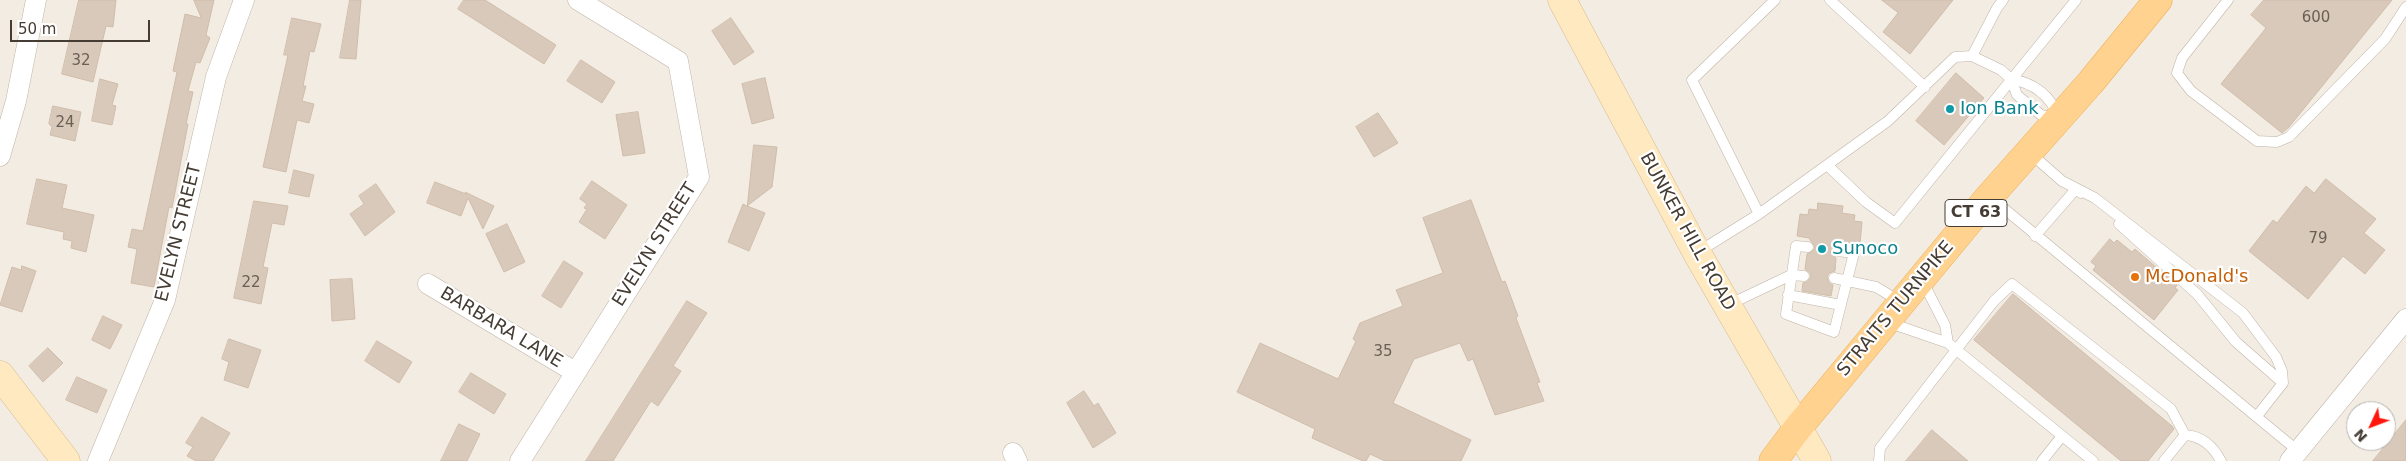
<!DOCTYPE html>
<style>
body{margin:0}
#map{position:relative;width:2406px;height:461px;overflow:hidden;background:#f3ece3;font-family:"DejaVu Sans",sans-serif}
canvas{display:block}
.north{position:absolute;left:2346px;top:401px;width:50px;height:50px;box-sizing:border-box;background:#fff;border:1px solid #b5b1ad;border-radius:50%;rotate:227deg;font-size:14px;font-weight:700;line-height:20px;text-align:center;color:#453c33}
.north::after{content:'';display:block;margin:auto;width:18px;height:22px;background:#ff170d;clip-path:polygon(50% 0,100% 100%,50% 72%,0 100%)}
.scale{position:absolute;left:10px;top:20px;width:140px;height:22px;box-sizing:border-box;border:2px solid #453c33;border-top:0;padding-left:6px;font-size:15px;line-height:18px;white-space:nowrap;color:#453c33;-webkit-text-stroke:4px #fff;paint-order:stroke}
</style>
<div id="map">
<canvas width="2406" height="461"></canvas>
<div class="north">N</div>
<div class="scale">50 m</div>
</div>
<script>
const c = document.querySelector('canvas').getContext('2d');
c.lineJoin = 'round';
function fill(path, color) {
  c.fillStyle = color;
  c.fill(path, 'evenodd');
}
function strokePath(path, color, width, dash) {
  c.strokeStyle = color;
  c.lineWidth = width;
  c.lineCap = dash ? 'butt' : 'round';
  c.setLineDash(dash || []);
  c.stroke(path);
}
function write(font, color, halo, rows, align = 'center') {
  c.font = font + ' "DejaVu Sans",sans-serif';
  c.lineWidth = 4.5;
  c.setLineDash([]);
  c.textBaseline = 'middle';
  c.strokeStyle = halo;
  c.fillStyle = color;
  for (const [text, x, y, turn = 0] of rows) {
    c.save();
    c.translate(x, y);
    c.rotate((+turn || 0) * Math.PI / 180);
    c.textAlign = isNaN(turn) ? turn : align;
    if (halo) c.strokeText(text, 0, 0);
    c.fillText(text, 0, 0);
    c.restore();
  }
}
const building = new Path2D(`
 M79 0H116L113 27 106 26 93 82 62 74Z
 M194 0H214L206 35 210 38 200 63 196 62 188 91 193 92 186 124H188L172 208 169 207 154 287 131 283 137 249 128 247 132 229 143 231 177 72 173 71 185 14 201 18Z
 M350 0H361L356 59 340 58Z
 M464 0H485L556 45 544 64 458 9Z
 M1882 0H1953L1910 54 1883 32 1898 13Z
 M2264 0H2392L2289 127 2282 133 2221 84 2266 28 2251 15Z
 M292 18 321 24 314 52 310 51 303 86H306L302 101 314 104 309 123 297 120 286 172 263 167 288 55H284Z
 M731 18 754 52 734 65 712 31Z
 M581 60 615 82 602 103 567 81Z
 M1956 73 1984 98 1944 145 1916 121Z
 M765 78 774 118 752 124 742 84Z
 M100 79 118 84 112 105 116 106 112 125 92 121Z
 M53 106 81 112 75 141 50 135 52 127 49 124Z
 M638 112 645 153 623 156 616 115Z
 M1378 113 1398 143 1374 157 1356 127Z
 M754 145 777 147 772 187 747 206 765 213 749 251 728 242 743 204 747 206Z
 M294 170 314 175 309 197 289 193Z
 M37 179 67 185 62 208 94 215 86 252 71 248 72 241 63 239 64 232 27 224Z
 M2326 179 2376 219 2364 233 2385 250 2365 274 2343 256 2308 299 2249 251 2273 220 2277 223 2306 186 2314 193Z
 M592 181 627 205 605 239 579 222 587 209 584 208 587 204 580 199Z
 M435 182 466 194 465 192 494 206 483 229 468 198 461 216 427 203Z
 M376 184 395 212 365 236 350 214 364 204 359 196Z
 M1471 200 1502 282 1505 281 1518 316 1516 318 1540 382 1537 383 1544 401 1495 415 1473 359 1468 361 1460 343 1414 359 1393 403 1471 440 1461 461H1385L1370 454 1366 461H1363L1312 438 1315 429 1237 392 1260 343 1338 379 1356 341 1353 339 1360 323 1403 306 1396 290 1443 273 1423 218Z
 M254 201 288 206 284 225 272 223 263 267 268 268 261 304 234 298Z
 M1818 203 1843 206 1842 213 1855 215 1854 221 1862 222 1860 244 1838 241 1837 244 1831 247V254L1836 258 1835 271 1829 273 1827 277 1829 283 1833 285 1831 296 1802 291 1803 283 1807 282 1811 277 1810 273 1805 269 1807 254 1813 251 1815 247 1809 238 1797 236 1800 214 1808 215 1809 209 1817 210Z
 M507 224 525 262 504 272 486 234Z
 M2110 239 2114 243 2117 240 2132 252 2135 249 2177 285 2175 288 2178 290 2154 320 2093 270 2096 266 2091 262Z
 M564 261 583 273 561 308 542 296Z
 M22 266 36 271 22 312 0 305 12 267 21 270Z
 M352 279 355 319 332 321 330 280Z
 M2013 294 2172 426 2174 429 2148 461H2121L1974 340Z
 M687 301 707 313 673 366 681 371 658 406 651 401 613 461H586Z
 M103 316 122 325 110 349 92 340Z
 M229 339 261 350 248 388 224 380 229 362 222 359Z
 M377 341 412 362 399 383 365 361Z
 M48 348 63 363 43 382 29 366Z
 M471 373 506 394 494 414 459 392Z
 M77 377 107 390 97 413 66 400Z
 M1084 391 1094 406 1098 403 1116 433 1093 448 1067 403Z
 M202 417 230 433 213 461H196L187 456 193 447 186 443Z
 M2406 420V461H2373Z
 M459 424 480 434 467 461H441Z
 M1932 430 1968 461H1906Z`);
const lane = new Path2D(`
 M1830 0 1925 87
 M2228 0 2182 58 2177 73 2191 91 2257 141 2277 142 2289 137 2385 39 2406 7
 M1972 56 1997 8 2003 0
 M2011 79C2033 83 2050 95 2058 116
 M2030 153 2062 181 2095 198 2243 313 2276 357 2282 371 2283 383 2257 416
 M1827 165 1866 202 1895 223 2076 0
 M1990 197 2298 451
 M1759 214 1692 80 1775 0
 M2119 224 2197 294 2236 342 2283 383
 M2035 236 2076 189 2081 193
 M1808 247 1796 246 1786 314 1834 332 1854 253 1837 251
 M1698 252 1759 214 1888 121 1955 57 1972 56 2001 70 2011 79 2017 95 2041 115 2057 118
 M1834 278 1876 287 1901 302
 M1788 295 1841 305
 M1728 305 1791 275 1804 276
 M1887 322 1948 343 1945 325 1922 280
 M1948 343 2093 461
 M2185 435C2202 436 2213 446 2221 461
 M1879 461 1880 448 1994 301 2012 284 2171 409 2185 435 2164 461
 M2042 461 2062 436`);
const street = new Path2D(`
 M0 156 16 101 36 0
 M428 284 575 372
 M1013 453 1017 461
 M98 461 165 300 216 77 244 0
 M520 461 699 177 678 61 578 0
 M2290 461 2406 319`);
const secondary = new Path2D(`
 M1562 0 1697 253 1817 461
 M0 375 66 461`);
const primary = new Path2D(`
 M1773 461 1797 429 1989 197 2091 82 2158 0`);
const markers = [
 [1950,109,5,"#0f9aa8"],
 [1822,249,5,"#0f9aa8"],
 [2135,277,5,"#e8710a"]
];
const numberNames = [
 ["600",2316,18],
 ["32",81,61],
 ["24",65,123],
 ["79",2318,239],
 ["22",251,283],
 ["35",1383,352]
];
const shields = [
 [1976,213,62]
];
const shieldNames = [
 ["CT 63",1976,213]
];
const cultureNames = [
 ["Ion Bank",1960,109],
 ["Sunoco",1832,249]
];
const streetNames = [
 ["BUNKER HILL ROAD",1687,232,61],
 ["EVELYN STREET",179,233,-76],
 ["EVELYN STREET",655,245,-58],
 ["STRAITS TURNPIKE",1896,309,-50],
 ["BARBARA LANE",501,328,31]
];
const foodNames = [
 ["McDonald's",2145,277]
];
fill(building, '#d8c9ba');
strokePath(building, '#d0bdaa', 1);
strokePath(lane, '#bfb3a5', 11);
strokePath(street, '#bfb3a5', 21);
strokePath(secondary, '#d6bc8e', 29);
strokePath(primary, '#edaf57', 29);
strokePath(lane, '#fff', 10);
strokePath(street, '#fff', 20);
strokePath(secondary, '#ffe9c0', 28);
strokePath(primary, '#ffd38f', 28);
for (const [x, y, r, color] of markers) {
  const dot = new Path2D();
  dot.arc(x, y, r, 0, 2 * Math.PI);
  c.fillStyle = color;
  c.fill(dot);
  strokePath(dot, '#fff', 2);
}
write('15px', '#6a5f55', null, numberNames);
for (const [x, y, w] of shields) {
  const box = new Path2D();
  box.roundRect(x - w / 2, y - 13.5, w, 27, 4);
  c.fillStyle = '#fff';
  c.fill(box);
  strokePath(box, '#453c33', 1);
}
write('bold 16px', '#453c33', null, shieldNames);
write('18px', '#0d838f', '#fff', cultureNames, 'left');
write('18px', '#453c33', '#fff', streetNames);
write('18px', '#c56008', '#fff', foodNames, 'left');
</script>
